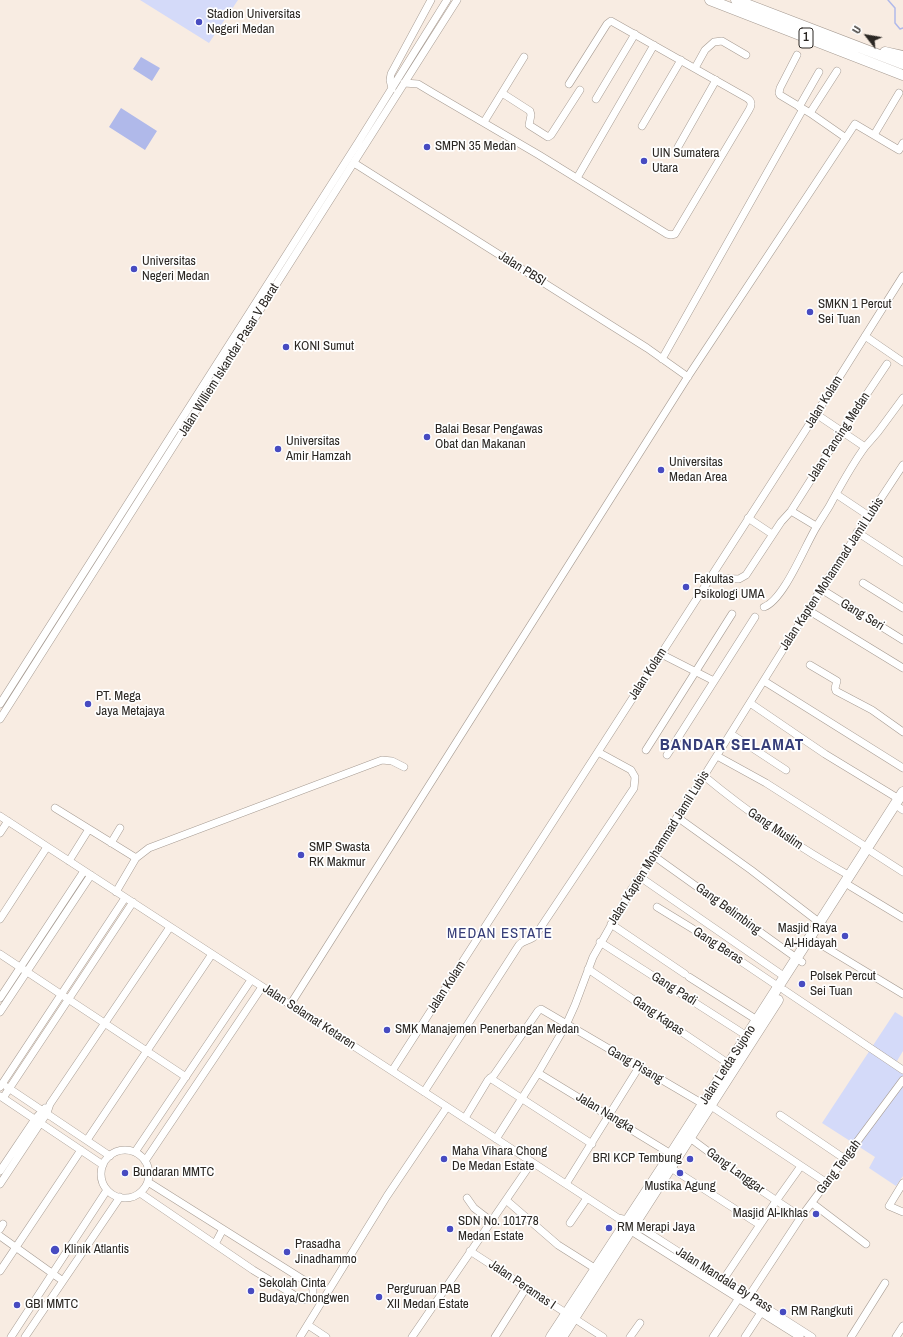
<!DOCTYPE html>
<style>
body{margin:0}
#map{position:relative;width:903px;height:1337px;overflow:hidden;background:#f8ece2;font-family:"Archivo Narrow",sans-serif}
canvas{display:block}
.north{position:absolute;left:847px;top:16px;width:40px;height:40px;-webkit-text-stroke:3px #fff;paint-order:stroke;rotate:301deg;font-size:11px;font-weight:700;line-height:16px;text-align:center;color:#2b2723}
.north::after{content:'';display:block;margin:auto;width:14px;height:18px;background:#2b2723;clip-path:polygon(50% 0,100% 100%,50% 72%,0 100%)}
</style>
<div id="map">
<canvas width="903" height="1337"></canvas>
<div class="north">U</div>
</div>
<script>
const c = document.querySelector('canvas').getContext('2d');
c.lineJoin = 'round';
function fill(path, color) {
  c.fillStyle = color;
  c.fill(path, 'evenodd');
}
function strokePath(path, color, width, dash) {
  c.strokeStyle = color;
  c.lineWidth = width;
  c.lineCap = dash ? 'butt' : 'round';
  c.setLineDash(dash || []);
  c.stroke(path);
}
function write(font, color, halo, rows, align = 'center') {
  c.font = font + ' "Archivo Narrow",sans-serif';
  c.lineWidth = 3.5;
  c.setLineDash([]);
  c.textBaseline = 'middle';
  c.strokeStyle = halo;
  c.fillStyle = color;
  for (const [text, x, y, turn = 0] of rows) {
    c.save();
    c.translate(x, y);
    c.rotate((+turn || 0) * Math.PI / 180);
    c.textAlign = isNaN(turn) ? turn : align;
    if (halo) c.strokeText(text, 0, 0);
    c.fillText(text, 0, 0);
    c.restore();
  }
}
const green = new Path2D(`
 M140 0H238L209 43Z
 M895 1012 903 1017V1051L894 1066 903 1072V1176L896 1186 869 1168 875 1157 822 1123Z`);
const water = new Path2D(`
 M141 57 160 68 152 81 133 69Z
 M121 108 157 131 145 150 109 127Z`);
const stream = new Path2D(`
 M888 0 895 8V23L900 29 903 28`);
const minor = new Path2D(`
 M797 55 780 88 779 93 780 95 810 113 846 138
 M695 68 705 50 714 42 722 41 746 55
 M404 83 418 84 433 93 539 155 667 234 671 235 675 234 749 110C752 105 752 101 747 98L611 21 607 24 569 84
 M392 89 390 80 391 74 431 0
 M502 93 530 111 531 115 529 125 548 137 551 135 580 90
 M596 99 635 34
 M799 107 819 72
 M810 113 837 71
 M484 122 524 57
 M642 126 681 60
 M874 135 899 93
 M678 147 716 80
 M354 163 647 348 688 377
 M577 178 654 45
 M865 336 903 362
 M662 359 803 109
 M865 447 878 432 903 398
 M836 494 869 516
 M791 511 816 526
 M748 518 772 534
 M857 532 903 562
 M710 578 739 579 746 575 781 522 791 511 842 431 887 364
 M863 583 903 608
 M821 589 903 640
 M764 607C784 600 805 545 817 526 821 519 826 512 830 505 841 485 851 466 865 447L816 414
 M808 610 903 668
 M661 654 714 681
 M810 665 837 681 835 688 836 691 872 710 903 732
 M764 681 903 768
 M750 703 825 754 899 799
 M0 704 359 141 447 0
 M0 719 457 0
 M731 734 786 770
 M646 750 732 614
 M667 755 755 617
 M717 756 766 783 868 848
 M704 776C750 814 798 847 850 876
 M55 808 136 858
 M900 808 903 810
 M0 816 618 1218 628 1220 635 1224 812 1337
 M677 817 751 870 824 926
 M0 833 8 821
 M111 843 120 828
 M872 852 903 872
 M654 856 802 962
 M69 861 89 829
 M640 877 785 977
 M850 886 903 918
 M116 892 136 858 149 848 382 760 392 761 404 767
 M657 907 693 929 779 987
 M0 919 47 847
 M611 924 685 974
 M815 941 903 994
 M600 942 747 1036
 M0 954 186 1077
 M588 969 729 1064
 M689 977 757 1020
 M784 990 903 1070
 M0 998 84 871
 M290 1005 687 378 855 124 899 150 903 143
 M0 1012 91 875
 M392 1071 816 414 903 276
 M538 1073 671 1154
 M490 1078 592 1144
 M0 1087 125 898
 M7 1087 110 1156
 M424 1092 519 945C523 940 530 941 535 936L634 788 635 777 631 770 598 752
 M0 1096 103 1165
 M3 1098 133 902
 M711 1106 827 1183
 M780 1115 845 1159
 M465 1118 488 1080 494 1075 538 1011 541 1009 703 1104
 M690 1138 756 1187 801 1217
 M496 1139 538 1073 566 1025 575 1005 593 957 631 890 654 856 677 817 704 776 821 589 903 465
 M87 1140 212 954
 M101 1174a24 24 0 1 1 48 0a24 24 0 1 1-48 0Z
 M135 1152 251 980
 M145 1161 262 987
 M671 1168 760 1225
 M0 1171 35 1119 45 1108
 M903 1183 889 1206 903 1212
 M0 1184 47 1113 50 1104 170 927
 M566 1184 639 1067
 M140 1193 253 1270 299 1298 303 1300H307L313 1295V1289L310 1284 148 1182
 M467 1198 474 1208 487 1218 490 1224
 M506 1200 558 1245 596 1269
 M812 1203 866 1244
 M570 1223 587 1198
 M0 1229 3 1224
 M628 1229 800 1337
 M0 1236 63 1281
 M215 1244 223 1229
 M470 1251 603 1337
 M0 1271 81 1150
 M723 1280 776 1201 801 1166
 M749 1296 801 1217 903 1080
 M308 1325 326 1337
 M11 1337 107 1190
 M25 1337 120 1197
 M300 1337 387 1196 447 1107
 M412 1337 532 1162
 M495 1337 526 1288
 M630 1337 640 1323
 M713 1337 739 1298
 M745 1337 764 1308
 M851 1337 885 1283
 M896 1337 903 1326`);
const highway = new Path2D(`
 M710 0 903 75
 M736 0 903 64
 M885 52 903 56
 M551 1337 671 1154 903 792
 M562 1337 778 1000`);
const markers = [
 [199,22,4,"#474bc1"],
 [427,147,4,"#474bc1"],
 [644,161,4,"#474bc1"],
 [134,269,4,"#474bc1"],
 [810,312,4,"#474bc1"],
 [286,347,4,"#474bc1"],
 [427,437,4,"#474bc1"],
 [278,449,4,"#474bc1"],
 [661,470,4,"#474bc1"],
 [686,587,4,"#474bc1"],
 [88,704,4,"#474bc1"],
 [301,855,4,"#474bc1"],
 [845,936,4,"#474bc1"],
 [802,984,4,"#474bc1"],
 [387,1030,4,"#474bc1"],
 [444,1159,4,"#474bc1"],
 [690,1159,4,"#474bc1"],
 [125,1173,4,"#474bc1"],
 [680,1173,4,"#474bc1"],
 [816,1214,4,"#474bc1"],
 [609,1228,4,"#474bc1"],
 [450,1229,4,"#474bc1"],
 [55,1250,5,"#474bc1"],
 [287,1252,4,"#474bc1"],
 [251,1291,4,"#474bc1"],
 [379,1297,4,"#474bc1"],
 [17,1305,4,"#474bc1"],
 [783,1312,4,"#474bc1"]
];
const shields = [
 [806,38,14]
];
const shieldNames = [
 ["1",806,38]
];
const poiNames = [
 ["Stadion Universitas",207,15],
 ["Negeri Medan",207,30],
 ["SMPN 35 Medan",435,147],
 ["UIN Sumatera",652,154],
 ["Utara",652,169],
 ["Universitas",142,262],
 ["Negeri Medan",142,277],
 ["SMKN 1 Percut",818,305],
 ["Sei Tuan",818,320],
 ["KONI Sumut",294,347],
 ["Balai Besar Pengawas",435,430],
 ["Obat dan Makanan",435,445],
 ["Universitas",286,442],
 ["Amir Hamzah",286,457],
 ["Universitas",669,463],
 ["Medan Area",669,478],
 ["Fakultas",694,580],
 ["Psikologi UMA",694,595],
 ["PT. Mega",96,697],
 ["Jaya Metajaya",96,712],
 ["SMP Swasta",309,848],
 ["RK Makmur",309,863],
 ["Masjid Raya",837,929,"right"],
 ["Al-Hidayah",837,944,"right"],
 ["Polsek Percut",810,977],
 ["Sei Tuan",810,992],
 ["SMK Manajemen Penerbangan Medan",395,1030],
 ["Maha Vihara Chong",452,1152],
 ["De Medan Estate",452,1167],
 ["BRI KCP Tembung",682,1159,"right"],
 ["Bundaran MMTC",133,1173],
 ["Mustika Agung",680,1187,"center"],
 ["Masjid Al-Ikhlas",808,1214,"right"],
 ["SDN No. 101778",458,1222],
 ["Medan Estate",458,1237],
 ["RM Merapi Jaya",617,1228],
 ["Prasadha",295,1245],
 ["Jinadhammo",295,1260],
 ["Klinik Atlantis",64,1250],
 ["Sekolah Cinta",259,1284],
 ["Budaya/Chongwen",259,1299],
 ["Perguruan PAB",387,1290],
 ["XII Medan Estate",387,1305],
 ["GBI MMTC",25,1305],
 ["RM Rangkuti",791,1312]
];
const streetNames = [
 ["Jalan PBSI",522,269,32],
 ["Jalan Williem Iskandar Pasar V Barat",229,360,-58],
 ["Jalan Kolam",824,402,-58],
 ["Jalan Pancing Medan",839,437,-57],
 ["Jalan Kapten Mohammad Jamil Lubis",832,574,-57],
 ["Gang Seri",862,615,31],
 ["Jalan Kolam",648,674,-57],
 ["Gang Muslim",775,829,34],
 ["Jalan Kapten Mohammad Jamil Lubis",659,848,-58],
 ["Gang Belimbing",728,909,36],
 ["Gang Beras",718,946,33],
 ["Jalan Kolam",447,987,-57],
 ["Gang Padi",674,989,32],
 ["Gang Kapas",658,1016,34],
 ["Jalan Selamat Ketaren",309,1017,33],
 ["Gang Pisang",635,1065,30],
 ["Jalan Letda Sujono",728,1065,-57],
 ["Jalan Nangka",605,1113,31],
 ["Gang Tengah",839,1167,-53],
 ["Gang Langgar",735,1171,36],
 ["Jalan Mandala By Pass",724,1280,32],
 ["Jalan Peramas I",522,1285,34]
];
const quarterNames = [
 ["MEDAN ESTATE",500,934]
];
const districtNames = [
 ["BANDAR SELAMAT",732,745]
];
fill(green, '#d4daf9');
fill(water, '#b0b9ea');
strokePath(stream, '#b0b9ea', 1.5);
strokePath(minor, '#a69b92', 8);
strokePath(highway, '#a69b92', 11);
strokePath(minor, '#fff', 7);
strokePath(highway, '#fff', 10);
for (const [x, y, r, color] of markers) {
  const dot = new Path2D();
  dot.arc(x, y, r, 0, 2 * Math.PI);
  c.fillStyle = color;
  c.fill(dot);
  strokePath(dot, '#fff', 1.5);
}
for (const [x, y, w] of shields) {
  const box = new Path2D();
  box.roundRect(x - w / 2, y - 10, w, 20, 3);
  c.fillStyle = '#fff';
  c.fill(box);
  strokePath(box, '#2b2723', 1);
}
write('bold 12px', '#2b2723', null, shieldNames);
write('13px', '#2b2723', '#fff', poiNames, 'left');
write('13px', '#2b2723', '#fff', streetNames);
c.letterSpacing = '1px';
write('15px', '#363d78', '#fff', quarterNames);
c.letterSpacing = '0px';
c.letterSpacing = '1px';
write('bold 17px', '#363d78', '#fff', districtNames);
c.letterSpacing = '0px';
</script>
